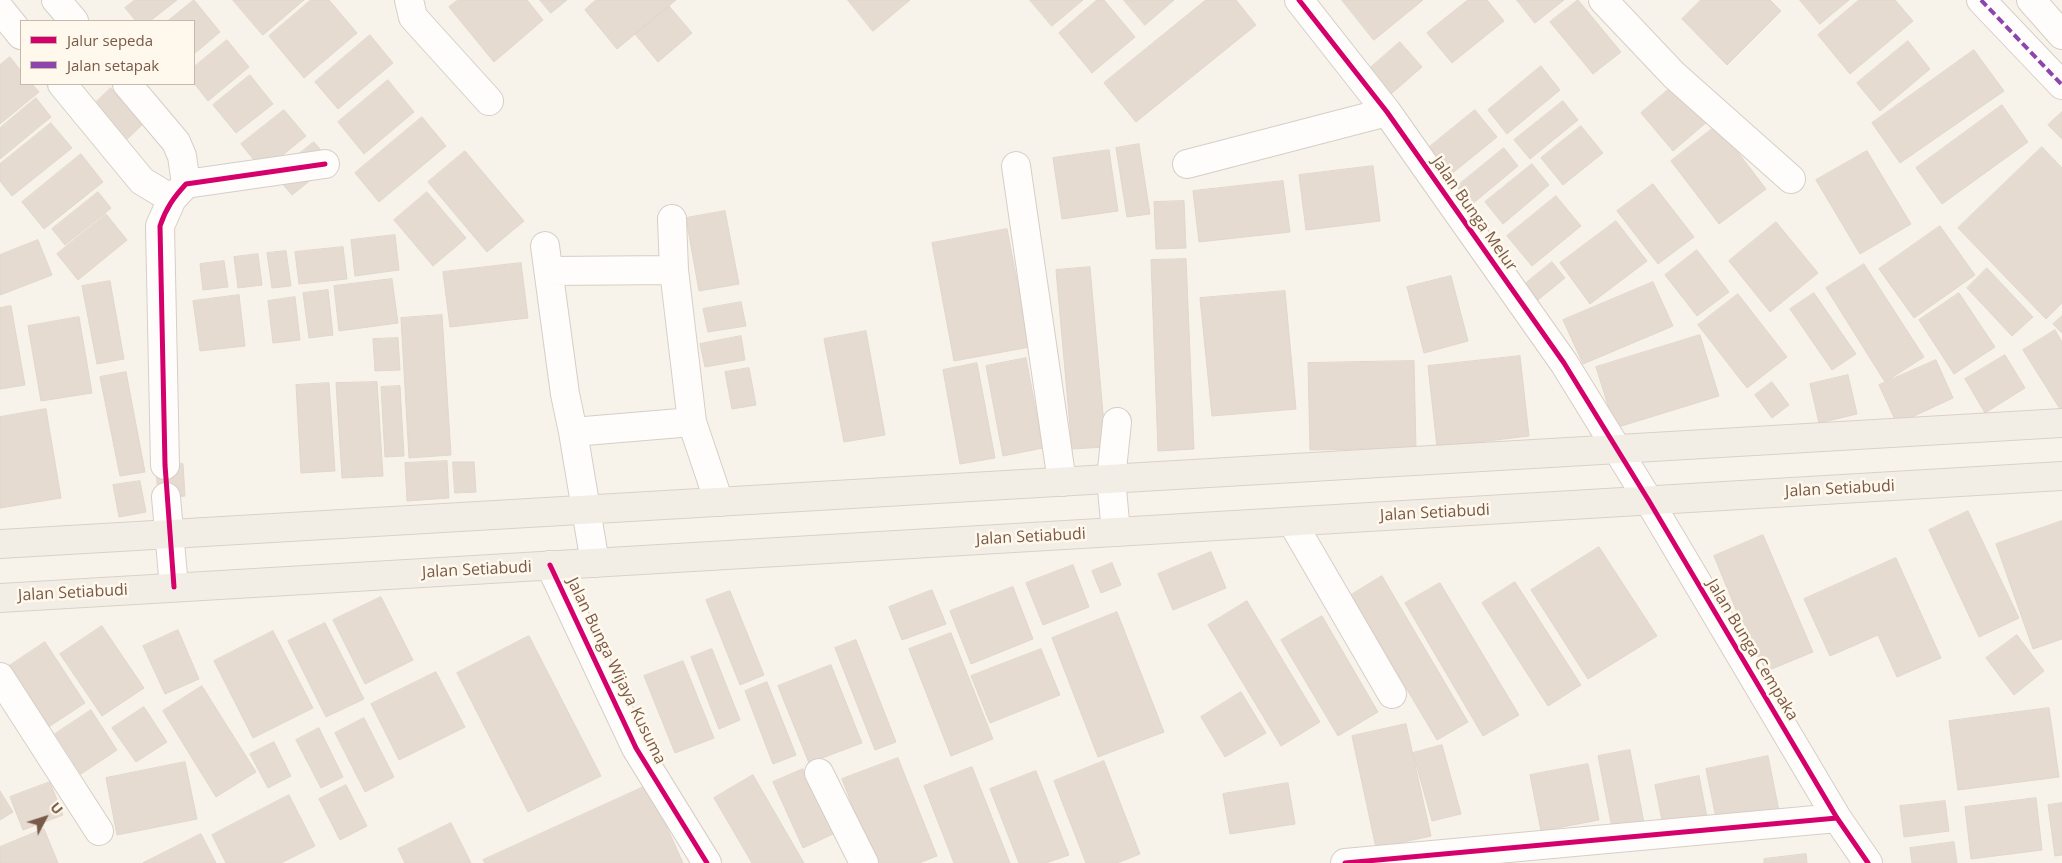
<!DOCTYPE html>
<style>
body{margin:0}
#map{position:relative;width:2062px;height:863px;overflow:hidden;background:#f8f3ea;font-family:"Open Sans",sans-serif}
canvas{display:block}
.legend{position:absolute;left:20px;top:20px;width:175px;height:65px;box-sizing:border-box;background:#fff8ec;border:1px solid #c9b8aa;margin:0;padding:6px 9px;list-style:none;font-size:15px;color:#795947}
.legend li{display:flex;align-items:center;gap:10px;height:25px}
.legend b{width:25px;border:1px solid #c9b8aa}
.north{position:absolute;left:20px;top:793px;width:50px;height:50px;-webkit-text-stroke:4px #fff8ec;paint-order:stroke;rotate:50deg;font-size:14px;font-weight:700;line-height:20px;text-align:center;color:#795947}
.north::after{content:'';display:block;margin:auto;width:18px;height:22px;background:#795947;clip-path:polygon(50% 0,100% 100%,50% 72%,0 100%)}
</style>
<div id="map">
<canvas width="2062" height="863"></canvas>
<ul class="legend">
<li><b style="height:6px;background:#d6006c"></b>Jalur sepeda</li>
<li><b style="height:6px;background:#8e44ad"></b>Jalan setapak</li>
</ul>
<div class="north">U</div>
</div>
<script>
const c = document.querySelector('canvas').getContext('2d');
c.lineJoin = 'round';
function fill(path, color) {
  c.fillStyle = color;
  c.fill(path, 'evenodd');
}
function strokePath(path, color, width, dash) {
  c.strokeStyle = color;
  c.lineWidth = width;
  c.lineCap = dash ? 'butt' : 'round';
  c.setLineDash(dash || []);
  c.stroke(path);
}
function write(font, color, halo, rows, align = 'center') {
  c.font = font + ' "Open Sans",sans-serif';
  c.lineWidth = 5;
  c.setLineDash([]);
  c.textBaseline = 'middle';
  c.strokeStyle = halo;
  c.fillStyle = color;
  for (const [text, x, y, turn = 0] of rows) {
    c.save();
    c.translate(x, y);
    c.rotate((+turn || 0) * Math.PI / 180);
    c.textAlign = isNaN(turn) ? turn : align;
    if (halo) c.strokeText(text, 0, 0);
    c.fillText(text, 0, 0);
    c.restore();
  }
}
const building = new Path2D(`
 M135 0H177L150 21H136L125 8Z
 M194 0 220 32 194 54V21H168Z
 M233 0H304L263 35Z
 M311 0H329L357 33 304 78 269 36Z
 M458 0H527L543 20 494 62 449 7Z
 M540 0H567L551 13Z
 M596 0H676L617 49 585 10Z
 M848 0H910L873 31Z
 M1030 0H1083L1052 26Z
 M1097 0H1104L1135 37 1092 73 1059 33Z
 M1124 0H1174L1145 25Z
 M1206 0H1236L1256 25 1136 122 1104 83Z
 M1342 0H1423L1374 40Z
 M1468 0H1487L1504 21 1452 63 1427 33Z
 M1517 0H1564L1535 23Z
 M1578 0 1621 52 1593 74 1550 22Z
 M1701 0H1770L1781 11 1727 65 1682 19Z
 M1800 0H1849L1820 24Z
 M1859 0H1895L1913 21 1850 74 1818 35Z
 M669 6 692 33 658 62 635 34Z
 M370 35 393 63 338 109 315 82Z
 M227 40 249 67 208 101 194 83V67Z
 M1908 41 1930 69 1880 111 1857 83Z
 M1400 42 1422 67 1391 94 1369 69Z
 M1974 50 2004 91 1900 163 1872 123Z
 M10 57 21 71V84H32L39 92 0 124V65Z
 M1541 66 1560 90 1507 134 1488 110Z
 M250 75 273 104 236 133 213 105Z
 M388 80 414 112 364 154 338 122Z
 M1676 83 1708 121 1673 151 1641 113Z
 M111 88 144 123 123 143 90 108Z
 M36 98 51 117 0 159V128Z
 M1563 101 1578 120 1530 159 1514 140Z
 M2002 105 2028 142 1942 204 1916 168Z
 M284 110 306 136 263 171 241 144Z
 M1475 110 1497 137 1439 184 1417 157Z
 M2062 112V139L2048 125Z
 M422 117 446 146 379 202 355 173Z
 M51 123 72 148 12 196 0 181V164Z
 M1717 125 1766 189 1719 224 1671 161Z
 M1581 126 1603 153 1563 185 1541 158Z
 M314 142 332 163 292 195 274 174Z
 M1139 144 1150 214 1127 217 1116 148Z
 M2042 147 2062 168V303L2046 319 1958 228Z
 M1504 148 1518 166 1471 205 1456 187Z
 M1109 150 1118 211 1062 219 1053 158Z
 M465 151 524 221 487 252 428 182Z
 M1867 151 1911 224 1860 254 1816 180Z
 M81 154 103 182 44 229 22 202Z
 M1532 164 1549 185 1503 224 1485 202Z
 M1373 166 1380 221 1306 230 1299 175Z
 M1283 181 1290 232 1199 242 1193 191Z
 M1653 184 1694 237 1658 264 1617 211Z
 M98 192 111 208 65 245 52 229Z
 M427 192 466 238 433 266 394 220Z
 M1556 196 1581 226 1532 266 1507 236Z
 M1184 201 1186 248 1156 249 1154 202Z
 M725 211 739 284 699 291 686 218Z
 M106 214 127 240 78 280 57 254Z
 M1616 221 1647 261 1590 304 1560 263Z
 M1776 222 1818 273 1770 312 1729 261Z
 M1940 226 1975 275 1914 318 1879 269Z
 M1007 229 1030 347 954 361 932 243Z
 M395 235 399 270 355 276 351 240Z
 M38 240 52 275 0 295V255Z
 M343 247 347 279 299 284 295 252Z
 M1697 250 1729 292 1697 316 1665 275Z
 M286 251 291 286 272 288 267 253Z
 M258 254 262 285 238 288 234 257Z
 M1186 259 1194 449 1158 451 1151 260Z
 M224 261 228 287 203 290 200 264Z
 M1552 262 1565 278 1528 308 1515 292Z
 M521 263 528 318 450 327 443 272Z
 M1864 264 1924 357 1885 382 1826 288Z
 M1090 267 1106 447 1072 449 1056 270Z
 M1987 268 2033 317 2012 336 1967 288Z
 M1451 276 1468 341 1424 353 1407 287Z
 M392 279 398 323 339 331 334 286Z
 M110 281 124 359 97 364 82 286Z
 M1653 282 1673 326 1583 364 1563 320Z
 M328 290 333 335 309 338 303 293Z
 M1285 291 1296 409 1212 416 1200 298Z
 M1814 293 1856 354 1832 370 1790 309Z
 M1959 293 1995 347 1954 374 1919 320Z
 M1738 294 1787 357 1747 388 1698 325Z
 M239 295 245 346 200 351 193 301Z
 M295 297 300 340 273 343 268 301Z
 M741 302 746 326 708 332 703 309Z
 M11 306 25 385 0 389V308Z
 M442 315 451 455 409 458 401 318Z
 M2062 316V333L2053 324Z
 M79 317 92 393 41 401 28 326Z
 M2055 330 2062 342V408L2060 409 2023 350Z
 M866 331 885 435 844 442 824 339Z
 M1700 335 1719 396 1615 428 1596 367Z
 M741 336 745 360 705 367 700 344Z
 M398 338 400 370 375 371 373 339Z
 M2005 355 2025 388 1985 413 1965 379Z
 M1520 356 1529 436 1437 447 1428 366Z
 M1026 358 1043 448 1003 456 986 366Z
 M1936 360 1953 398 1897 424 1879 385Z
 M1414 361 1416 448 1310 450 1308 363Z
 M977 363 995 458 960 464 943 370Z
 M749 368 756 405 732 409 725 372Z
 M126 372 145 472 120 476 100 377Z
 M1848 375 1857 414 1819 423 1810 384Z
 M377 382 383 476 342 478 336 383Z
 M1772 382 1789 405 1772 418 1755 395Z
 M329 383 335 471 301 473 296 385Z
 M400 386 404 456 385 457 381 387Z
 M46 409 61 498 0 508V417Z
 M447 461 449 498 407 501 405 463Z
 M453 462H474L476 492 455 493Z
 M183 464 185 496 158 498 156 466Z
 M140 481 146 512 119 517 113 485Z
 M1968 511 2019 618 1979 637 1929 530Z
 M2062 521V639L2033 649 1996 544Z
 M1763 535 1813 652 1762 673 1714 556Z
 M1599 547 1657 636 1588 679 1531 590Z
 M1211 552 1226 588 1173 610 1158 574Z
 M1896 558 1941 658 1897 677 1878 635 1830 656 1804 599Z
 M1112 563 1121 585 1101 593 1092 571Z
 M1073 565 1089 607 1043 625 1026 583Z
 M1382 576 1468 722 1437 740 1351 595Z
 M1515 582 1581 685 1548 706 1482 603Z
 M1440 583 1519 715 1483 736 1405 603Z
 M1013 587 1033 639 971 664 950 611Z
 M932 590 946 624 902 640 889 607Z
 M730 591 764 675 740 685 706 600Z
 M381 597 413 660 365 684 333 620Z
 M1247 601 1320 722 1281 746 1208 625Z
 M1117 612 1164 732 1098 757 1052 638Z
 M1322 616 1378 712 1338 736 1281 640Z
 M325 623 364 699 326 717 288 641Z
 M102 626 144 688 102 716 60 654Z
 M178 630 199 679 165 694 143 646Z
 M273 631 313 708 253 738 214 661Z
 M951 633 993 739 951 756 909 649Z
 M2017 635 2044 671 2014 695 1986 658Z
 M529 636 601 776 528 812 457 673Z
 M856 640 896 742 875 750 835 648Z
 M45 642 85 703 44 730 3 670Z
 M712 649 740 720 719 729 691 657Z
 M1041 649 1060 695 990 723 971 676Z
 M683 661 714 738 675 753 644 676Z
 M831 665 862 743 809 763 778 686Z
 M436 672 465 727 399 760 371 704Z
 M767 682 796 755 773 764 745 691Z
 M202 686 256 772 216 797 163 711Z
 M1241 692 1266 733 1225 757 1201 717Z
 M144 707 167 742 136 762 112 728Z
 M2049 708 2059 777 1958 790 1949 721Z
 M91 710 117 750 81 774 55 734Z
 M364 718 394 777 365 792 335 733Z
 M1406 724 1431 836 1376 848 1352 736Z
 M319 728 343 777 321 788 296 740Z
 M274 742 291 776 268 788 250 754Z
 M1442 745 1461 814 1432 821 1413 753Z
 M1630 750 1645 828 1613 833 1598 756Z
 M1768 756 1780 816 1718 828 1706 769Z
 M898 758 937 856 919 863H875L842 779Z
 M1104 761 1140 854 1117 863H1086L1054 781Z
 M185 762 197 819 117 835 106 778Z
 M1588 764 1599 820 1541 831 1530 775Z
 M972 767 1010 863H954L924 786Z
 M803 769 833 834 803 848 773 782Z
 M1036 771 1069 855 1046 863H1019L990 789Z
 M753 775 804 863H752L714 798Z
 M1699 776 1708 822 1664 831 1655 785Z
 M50 782 63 815 23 830 10 797Z
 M1288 783 1295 824 1230 834 1223 794Z
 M346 785 367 826 340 840 319 799Z
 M648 785 683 863H485L483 860Z
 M0 791 13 812 0 820Z
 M289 795 315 846 281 863H226L212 835Z
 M2036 798 2042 850 1971 859 1965 807Z
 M1945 801 1949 831 1904 837 1900 806Z
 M2062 803V855L2055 856 2048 805Z
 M451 823 471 863H405L398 849Z
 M44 829 58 863H0V847Z
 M201 834 216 863H143Z
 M1954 842 1957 863H1912L1910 848Z
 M1806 854 1807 863H1764V859Z`);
const minor = new Path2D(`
 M56 0 74 21
 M409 0 413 17 489 101
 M1299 0 1387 112 1564 363 1649 501 1837 818 1868 863
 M1603 0 1674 75 1791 179
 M1981 0 2062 85
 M2031 0 2062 35
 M0 9 21 35
 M62 84 142 181 172 199
 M127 84 176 142 182 156 186 184
 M1187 164 1387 112
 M1016 166 1062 482
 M672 219 674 270 692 422 719 502
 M545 246 565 394 573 432 595 563
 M549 271 674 270
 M573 432 692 422
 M165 465 160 226 172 199 186 184 325 164
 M166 497 174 587
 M1292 522 1392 694
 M1116 532 1111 479 1117 422
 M550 565 636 748 707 863
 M0 677 99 831
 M819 773 864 863
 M1345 863 1837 818`);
const major = new Path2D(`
 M0 544 2062 423
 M0 598 2062 476`);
const quiet = new Path2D(`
 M1981 0 2062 85`);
const cycleway = new Path2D(`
 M1299 0 1387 112 1564 363 1649 501 1837 818 1868 863
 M550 565 636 748 707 863
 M174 587 165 465 160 226C166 208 174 197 186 184L325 164
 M1345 863 1837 818`);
const streetNames = [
 ["Jalan Bunga Melur",1474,214,55],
 ["Jalan Setiabudi",1840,489,-3],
 ["Jalan Setiabudi",1435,513,-3],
 ["Jalan Setiabudi",1031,537,-3],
 ["Jalan Setiabudi",477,570,-3],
 ["Jalan Setiabudi",73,593,-3],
 ["Jalan Bunga Cempaka",1752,650,59],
 ["Jalan Bunga Wijaya Kusuma",616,671,64]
];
fill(building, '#e5dbd1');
strokePath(building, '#e1d6cc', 1);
strokePath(minor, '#d6cec6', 30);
strokePath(major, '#dad0c8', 30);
strokePath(minor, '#fefdfc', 28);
strokePath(major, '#f3eee5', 28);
strokePath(quiet, '#8e44ad', 4, [8, 4]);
strokePath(cycleway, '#d6006c', 5);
write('16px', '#795947', '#fff8ec', streetNames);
</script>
